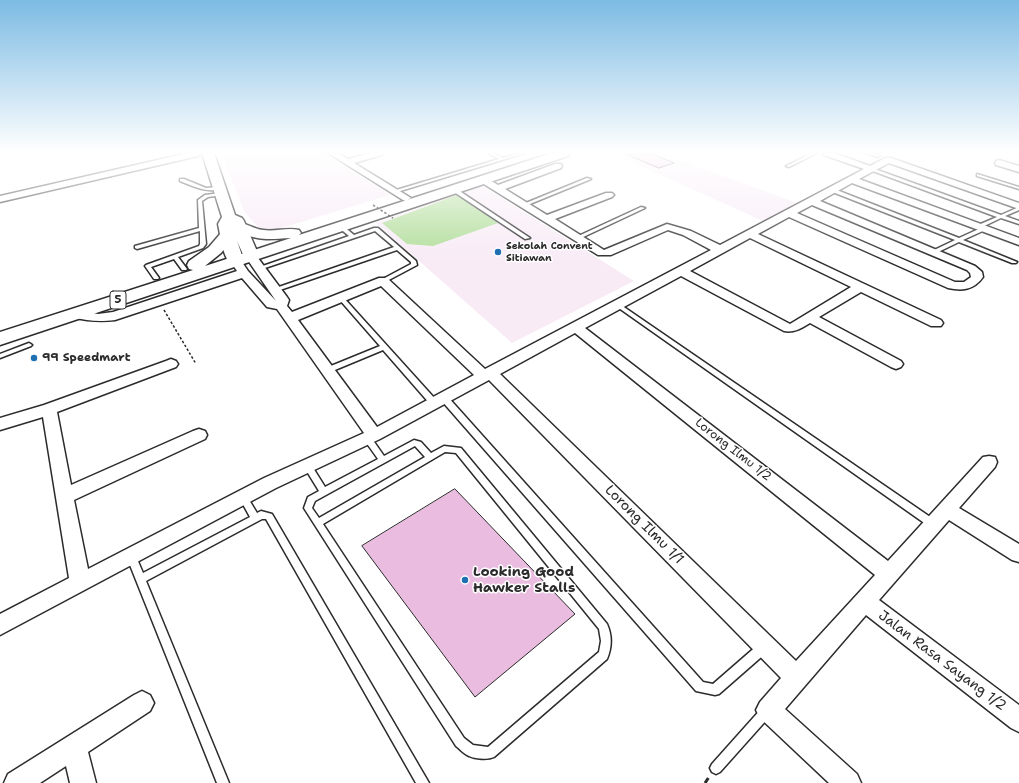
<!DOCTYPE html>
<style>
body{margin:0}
canvas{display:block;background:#fff}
</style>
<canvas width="1019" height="783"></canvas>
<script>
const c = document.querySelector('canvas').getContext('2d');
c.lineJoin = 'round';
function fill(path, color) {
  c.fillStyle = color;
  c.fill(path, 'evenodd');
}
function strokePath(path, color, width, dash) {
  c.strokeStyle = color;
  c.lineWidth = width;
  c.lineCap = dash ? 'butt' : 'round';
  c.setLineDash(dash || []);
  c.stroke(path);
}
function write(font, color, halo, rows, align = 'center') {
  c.font = font + ' "Shantell Sans",sans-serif';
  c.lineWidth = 3;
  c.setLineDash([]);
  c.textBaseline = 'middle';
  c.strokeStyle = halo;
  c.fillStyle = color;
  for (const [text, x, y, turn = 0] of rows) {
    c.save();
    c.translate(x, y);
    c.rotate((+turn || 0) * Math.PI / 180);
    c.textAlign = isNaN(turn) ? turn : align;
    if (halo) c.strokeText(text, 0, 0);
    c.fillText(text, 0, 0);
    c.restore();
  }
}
const built = new Path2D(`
 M221 153H322L390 195 275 230H267L258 227 245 213Z
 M612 153H661L797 203 763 221Z
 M481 185 634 281 512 343 376 223Z`);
const green = new Path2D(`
 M457 195 498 223 433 246 407 244 382 223Z`);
const building = new Path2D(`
 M624 153H650L674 163 659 168Z
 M455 489 575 614 475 697 362 546Z`);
const pathFar1 = new Path2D(`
 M164 310 196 364`);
const path = new Path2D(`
 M705 783 709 777`);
const lane = new Path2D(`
 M488 153H493L503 158 520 153H525L397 192 393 191 499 159Z
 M812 153H817L789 167 786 166Z
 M866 153H871L880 156 878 157Z
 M870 168H872L1001 215 1019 207V210L1005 216 1019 221V224L1001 218 980 228H976V226L997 217 870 170Z
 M977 174 1019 187V189L977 176Z
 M587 178 591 179 525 206 521 205Z
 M180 179H184L206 188 219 187 221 188C208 194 193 186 180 181Z
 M451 188H455L530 238 525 239 451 190Z
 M830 189H834L959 238 981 228H985V230L963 240 1017 262 1016 263H1012L959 242 934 254H930V252L955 240 830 191Z
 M221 193H223V195L208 197 202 201 206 244 203 248 178 257 187 269 186 270H182L174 259 151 267 159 278 158 279H154L145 266 146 265 199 246 200 244V231L137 249 135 248V246L199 228 198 200 205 195Z
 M641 207 645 208 579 239 574 238Z
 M338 225H342L354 235 374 228H378L416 261 417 265 385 282H381V280L411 264V262L397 250 277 291H273V289L394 247 375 231 262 269H258L257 268 349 236 338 227Z
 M341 296 343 297 437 401 438 403 437 405H431L383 350 330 372H326L325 370 326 368 380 346 339 299 338 298Z
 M618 303 936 521 937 524 936 527 933 528 930 527 616 306V304Z
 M29 343 32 345 31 346 0 358V354Z
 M441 396H447L703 682 713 684 759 644 763 643 767 644 768 648 767 652 719 694 715 695 696 691 441 400 440 398Z
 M367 435 370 436 384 456 414 440 421 442 431 453 444 446 461 448 607 624C612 635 612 647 607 659L494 757C488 760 475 759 469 756 464 754 460 749 456 746L304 508 308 497 319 491 303 465 304 463 307 462 310 463 325 487 378 459 363 438 364 436ZM415 446 425 457 319 518 312 508 315 501ZM445 452 456 453 599 629 601 641 599 652 488 747 473 745 464 738 323 524Z
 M243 494 246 495 257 513 261 511 272 514 429 783H416L266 519H262L146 581 229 783H217L126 555 128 552 131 551 134 552 143 573 250 517 239 497 240 495Z
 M766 706 770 708 772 712 770 716 720 772 716 774 712 772 710 768 712 764 762 708Z`);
const street = new Path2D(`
 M188 153H202L198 156 0 202V196Z
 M328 153H337L348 159 371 153H383L382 155 354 163 411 198 406 201 403 200Z
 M823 153H834L870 166 885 158H891L1019 203V209L889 163 859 179 1019 238V245L852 183 820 201 975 266 982 272 983 277C974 290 962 291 948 288L789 217 758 234 941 320 943 323 941 326H931L861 292 819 317 901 361 903 364 901 367 896 369 891 367 810 323C802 328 794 333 784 331L681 276 585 328 888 561 983 457 989 456 995 457 997 462 995 467 959 508 1019 544V562L1012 560 949 520 879 600 1019 705V732L1011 728 866 615 785 709 857 774 861 783H829L760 718 756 710 760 702 781 678 489 380 380 439 276 488 0 635V614L69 578 43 417 0 430V418L44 405 166 361 171 359 176 361 178 364 176 367 57 412 71 485 193 431 199 429 205 431 207 435 205 439 74 500 88 569 264 478 364 433 277 309 267 307 242 278 115 320C99 322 88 321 72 317L71 314 72 311 77 310 98 314 113 312 237 271 230 261 232 259H240L248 271 276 301 245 256 247 254H255L287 297 289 300 287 306 292 312 379 278H387L485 369 711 250 683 235 668 230 611 255H598L479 181 477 179 479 177H485L498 185 555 164H561L562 166 561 168 505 189 547 215 606 193H612L614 195 612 197 555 219 604 250 667 224 691 231 720 245 864 169 824 155ZM812 205 967 270 970 273 971 277 964 282H955L797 213ZM750 238 851 287 790 324 690 271ZM381 286 474 375 377 427 298 320ZM575 333 875 575 796 661 500 374Z
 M999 160 1019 166V172L996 165 995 163 996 161Z
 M142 691 150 695 154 703 150 711 88 752 96 783H70L66 766 40 783H4L8 774 134 695Z`);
const secondary = new Path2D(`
 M202 153H214L235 215 242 218 244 221 259 256 257 259 251 261 245 259 237 241 244 261 242 264 236 266 230 264C222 253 221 238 218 224L222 217Z`);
const highway = new Path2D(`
 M552 153H570L568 156 0 345V332L193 270 189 269 187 265 189 261 209 247 221 233 227 231 233 233 235 236 221 253 205 266 291 238C270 239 263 241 243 234 238 232 235 231 232 227L235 224C245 221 252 229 263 230 275 232 287 227 299 230L301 233 299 235Z`);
const pathBridge = new Path2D(`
 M373 205 393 218`);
const markers = [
 [498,252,4,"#1f6fb2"],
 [34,358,4,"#1f6fb2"],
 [465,580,4,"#1f6fb2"]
];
const farPoinames = [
 ["Sekolah Convent",506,246],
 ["Sitiawan",506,258]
];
const shields = [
 [118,300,16]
];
const shieldNames = [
 ["5",118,300]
];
const poiNames = [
 ["99 Speedmart",42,358]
];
const streetNames = [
 ["Lorong Ilmu 1/2",733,450,38]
];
const nearStreetnames = [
 ["Lorong Ilmu 1/1",644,525,45],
 ["Jalan Rasa Sayang 1/2",942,661,37]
];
const nearPoinames = [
 ["Looking Good",473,572],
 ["Hawker Stalls",473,588]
];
fill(built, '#f8ebf6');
fill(green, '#b1dd9a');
fill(building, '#e9bce0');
strokePath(building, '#2b2b2b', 1);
strokePath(lane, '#2b2b2b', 3);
strokePath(street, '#2b2b2b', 3);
strokePath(secondary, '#2b2b2b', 3);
strokePath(highway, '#2b2b2b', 3);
strokePath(pathFar1, '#2b2b2b', 1.5, [2.5, 2]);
strokePath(path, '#2b2b2b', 3, [6, 4.5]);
fill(lane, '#fff');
fill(street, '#fff');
fill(secondary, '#fff');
fill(highway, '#fff');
strokePath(pathBridge, '#2b2b2b', 1.5, [2.5, 2]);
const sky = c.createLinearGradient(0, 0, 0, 262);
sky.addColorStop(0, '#7cbbe3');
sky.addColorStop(0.58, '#fff');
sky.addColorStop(1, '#ffffff00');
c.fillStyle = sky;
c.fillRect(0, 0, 1019, 262);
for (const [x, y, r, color] of markers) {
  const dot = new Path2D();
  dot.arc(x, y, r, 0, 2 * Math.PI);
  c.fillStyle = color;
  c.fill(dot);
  strokePath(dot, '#fff', 1.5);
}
write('bold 10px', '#2b2b2b', '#fff', farPoinames, 'left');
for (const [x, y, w] of shields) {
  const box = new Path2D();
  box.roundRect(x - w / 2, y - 9, w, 18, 3);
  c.fillStyle = '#fff';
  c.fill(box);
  strokePath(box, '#2b2b2b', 1);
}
write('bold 11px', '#2b2b2b', null, shieldNames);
write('bold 12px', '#2b2b2b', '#fff', poiNames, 'left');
write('12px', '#2b2b2b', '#fff', streetNames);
write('14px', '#2b2b2b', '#fff', nearStreetnames);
write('bold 14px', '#2b2b2b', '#fff', nearPoinames, 'left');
</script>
